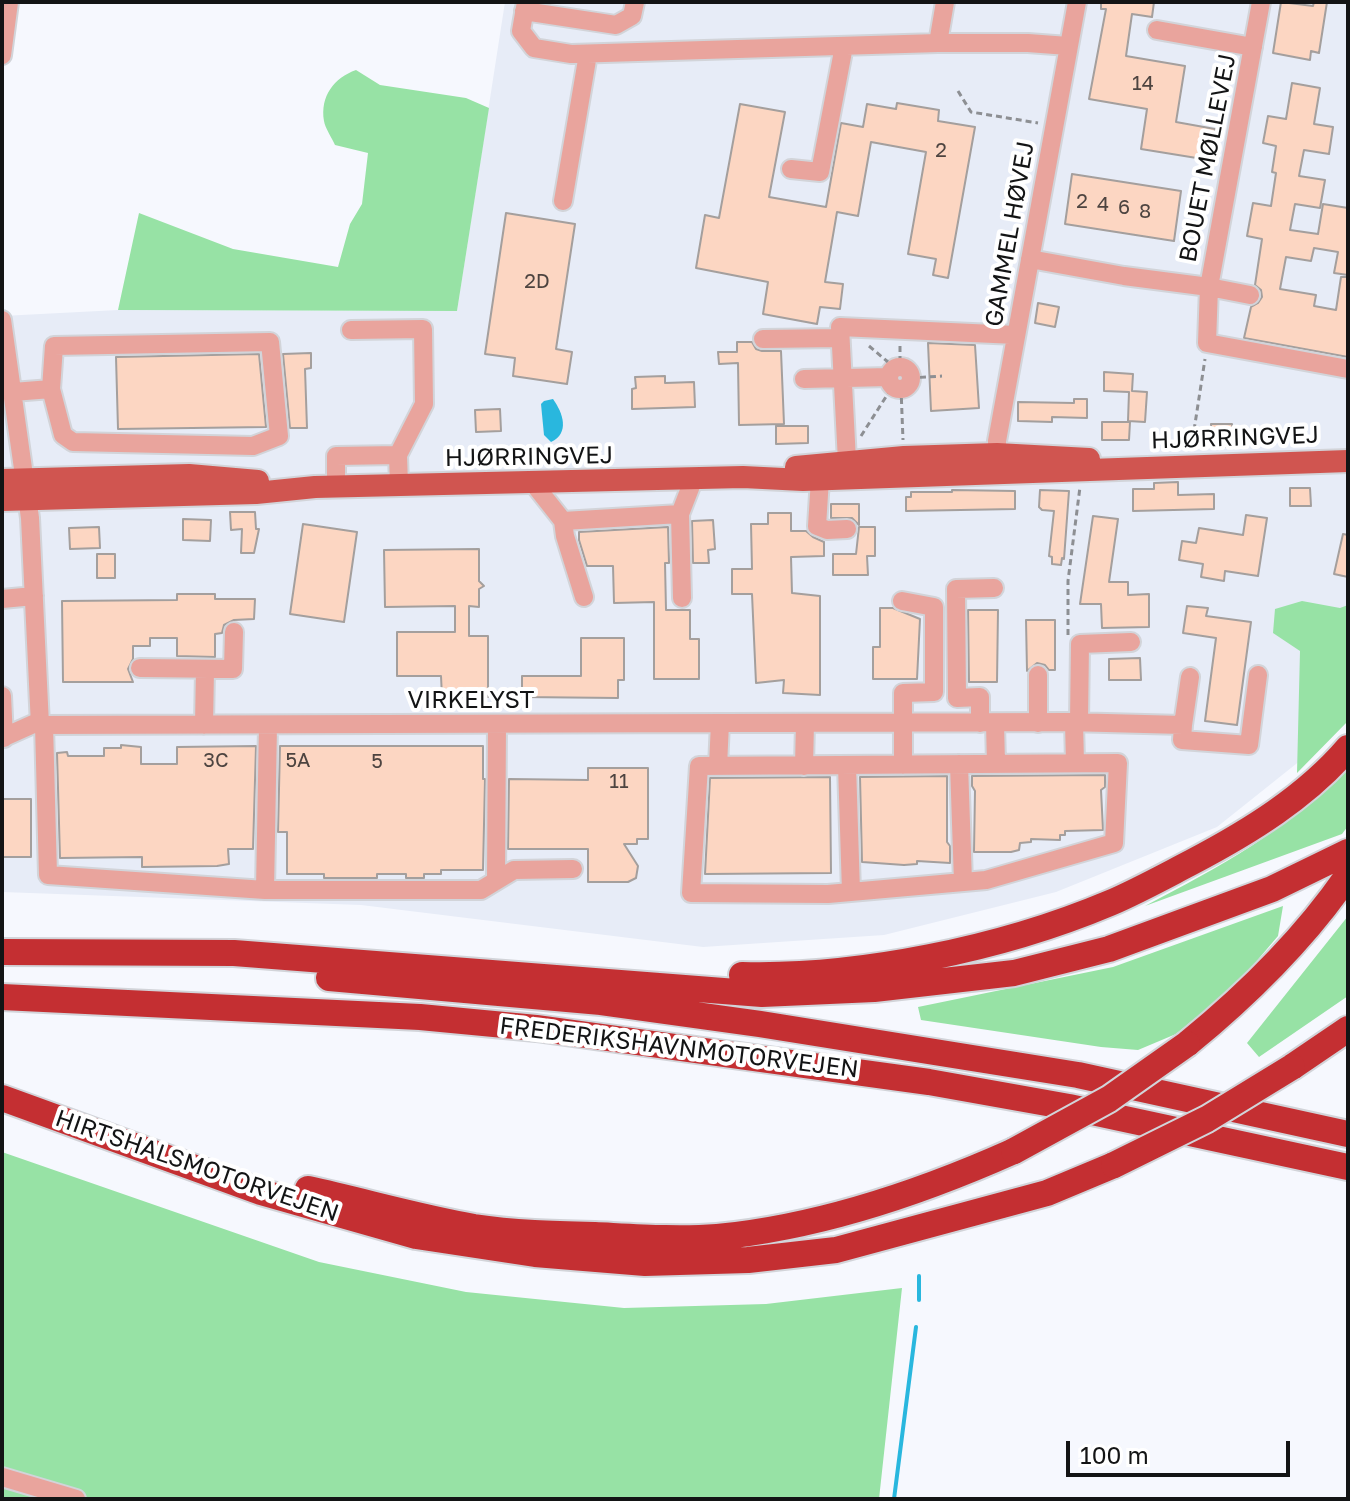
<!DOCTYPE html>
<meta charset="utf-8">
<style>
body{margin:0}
#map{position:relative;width:1350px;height:1501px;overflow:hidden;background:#f6f8fe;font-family:"Golos Text",sans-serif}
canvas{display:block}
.frame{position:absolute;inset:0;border:4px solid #131415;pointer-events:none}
.scale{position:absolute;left:1066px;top:1441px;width:224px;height:36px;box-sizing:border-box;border:4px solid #131415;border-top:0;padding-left:10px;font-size:24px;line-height:28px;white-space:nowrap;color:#131415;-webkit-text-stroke:6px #fff;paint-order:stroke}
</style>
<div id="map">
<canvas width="1350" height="1501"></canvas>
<div class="frame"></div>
<div class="scale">100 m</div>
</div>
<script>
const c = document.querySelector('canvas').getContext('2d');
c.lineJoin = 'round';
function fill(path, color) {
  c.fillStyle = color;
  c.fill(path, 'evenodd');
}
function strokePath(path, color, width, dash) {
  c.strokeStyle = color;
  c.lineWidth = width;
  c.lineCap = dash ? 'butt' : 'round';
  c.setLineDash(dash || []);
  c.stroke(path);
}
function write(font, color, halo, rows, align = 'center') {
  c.font = font + ' "Golos Text",sans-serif';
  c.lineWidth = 8;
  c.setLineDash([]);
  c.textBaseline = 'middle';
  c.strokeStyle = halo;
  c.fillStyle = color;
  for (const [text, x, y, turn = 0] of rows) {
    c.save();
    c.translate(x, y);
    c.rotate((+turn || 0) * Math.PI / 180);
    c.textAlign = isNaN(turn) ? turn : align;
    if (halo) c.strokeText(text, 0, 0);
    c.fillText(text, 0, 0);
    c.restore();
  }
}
const built = new Path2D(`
 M505 2H1348V699L1306 756 1217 827 1056 892 884 935 703 947 361 905 2 892V316L118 310 457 311Z`);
const green = new Path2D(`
 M356 70 380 85 466 98 489 108 457 311 118 310 139 213 233 249 338 267 350 224 362 204 368 153 335 145C332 138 325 128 324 121 320 96 334 78 356 70Z
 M1302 601 1340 608 1348 605V721L1297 773 1300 651 1273 633 1275 609Z
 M1348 767V826L1342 834 1145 906C1218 868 1291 828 1348 767Z
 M1283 906 1278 936 1238 983 1176 1034 1138 1050 1101 1047 921 1020 918 1007 1113 967Z
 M1348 916V996L1259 1057 1247 1043Z
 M2 1152 319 1262 466 1292 624 1308 766 1304 902 1288 879 1499H2Z`);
const water = new Path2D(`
 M553 399C563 413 570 433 551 442L544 435 541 404 544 401Z`);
const stream = new Path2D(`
 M919 1300V1276
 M894 1499 916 1327`);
const building = new Path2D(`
 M1101 2H1154L1152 17 1132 14 1126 56 1185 66 1176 122 1215 129 1209 160 1141 149 1147 109 1089 99 1106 9H1101Z
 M1281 2 1313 6 1314 2H1327L1319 53 1311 51 1310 60 1273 53Z
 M1292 83 1320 88 1314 124 1333 127 1329 154 1304 150 1299 176 1325 180 1320 208 1295 204 1290 230 1318 234 1323 204 1348 208V275L1334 273 1338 252 1314 248 1311 261 1286 257 1280 289 1316 295 1314 306 1336 310 1341 277H1348V357L1244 338 1251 307 1258 303 1262 297 1261 290 1255 285 1262 239 1247 236 1253 203 1271 206 1276 173 1272 172 1276 146 1263 143 1268 116 1286 119Z
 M897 103 939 110 938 121 975 127 948 278 933 275 936 259 908 254 926 152 871 142 858 216 837 212 825 282 843 284 840 309 820 307 817 324 763 314 768 282 696 268 705 215 719 218 740 104 785 112 769 197 826 207 841 123 863 127 867 104 896 109Z
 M1072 174 1181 191 1174 241 1065 224Z
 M506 213 575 224 556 349 572 352 567 384 513 376 515 358 485 354Z
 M1038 303 1059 307 1055 327 1035 323Z
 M737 342H752L756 349 762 351H781L784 424 739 425 738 363 719 364 718 352H737Z
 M928 343 975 345 979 408 931 411Z
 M311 353V368L305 369 307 428H290L283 354Z
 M259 354 266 427 118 429 116 357Z
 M1104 372 1133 374 1132 391 1147 392 1145 422 1128 421 1129 392 1104 391Z
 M665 376V383L694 382 695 407 632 409V389L636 388 635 377Z
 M1074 399H1087V418L1052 417V422L1018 421V402L1074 403Z
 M500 409 501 431 476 432 475 410Z
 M1102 422H1130L1129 440H1102Z
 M1211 424H1232L1233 447H1212Z
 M776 426H808V443L776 444Z
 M1178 482V495L1214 494V509L1133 511V489H1154V483Z
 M1290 488H1310L1311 506H1290Z
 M952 490 1015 491V509L906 511V497H911V492H952Z
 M1040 490 1069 491 1064 559 1062 558 1061 565 1052 564V557L1049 556 1054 511 1042 510 1039 507Z
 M831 504H859V525L852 518H831Z
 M230 512H255L256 529H259L254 553H241L242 529 231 530Z
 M768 513H791V531H806L813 537 824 542V556L791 557 792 593 820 596V695L783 693 784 680 756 683 752 594H732V569H752L751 524H768Z
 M1246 515 1267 518 1258 576 1225 571 1224 581 1201 577 1203 564 1179 560 1182 541 1196 543 1199 528 1243 535Z
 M1093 516 1118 519 1109 582H1128V595L1149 594V627L1102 628 1101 604H1080Z
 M183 519 211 520 210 541 183 540Z
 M713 520 715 549 708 550 709 563H693L692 521Z
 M303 524 357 532 344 622 290 614Z
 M99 527 100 548 70 549 69 528Z
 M668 527 669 563H665L666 610H690V639H699V679H654V602L614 603 613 566H587L579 540V532Z
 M859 527H875V556H867L868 575H833V554H856Z
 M1343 534 1348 535V577L1334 574Z
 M479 549V581L484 586 479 589V607L469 606V636H488V697H442L441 676H397V632H455V606L385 607 384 550Z
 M97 554H115V578H97Z
 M177 594H215V599H255L254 619 234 620 224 625 222 633 215 634V657L177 656V638H150V646H133V659L128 669 133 682H63L62 601 177 600Z
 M1187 606 1208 608 1206 616 1251 622 1237 725 1205 721 1216 638 1183 633Z
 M880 608H893L920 619 917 679H873V647H880Z
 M968 610H998L997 682H969Z
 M1026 620H1055V670H1049L1045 665 1037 663 1027 671Z
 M581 638H624V680H618V698L522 697V676H581Z
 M1140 658 1141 680H1109V659Z
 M121 745 141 747V764H177V747L256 746 253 849H228L229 864 217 866 142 867V857L60 858 57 753 67 752 68 756H104V748H121Z
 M280 746H483V779H485L483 870H441V874H424V878H406V874H377V878H324V874H287V832H278Z
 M588 768H648V839H637V844H624L638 866 636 878 628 882H588V849H508L509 779 588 780Z
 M1105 775V787L1101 790 1103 830 1065 831V835H1060V840L1031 839V842L1020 843 1019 850 1011 852H974L975 791 972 786V776Z
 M947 776V842L950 846V863L917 861V864L904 865 862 862 860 777Z
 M830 777 831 873 705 874 710 778Z
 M2 799H31V857H2Z`);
const path = new Path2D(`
 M958 91 971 112 1038 123
 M869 346 888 362
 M900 346V366
 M910 378 942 376
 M901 388 903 440
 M861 436 889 392
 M1191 450 1205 359
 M1068 635V581L1080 487`);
const minor = new Path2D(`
 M526 2 521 31 534 48 571 54 938 43H1028L1068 46
 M524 11 616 25 632 16 635 2
 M1157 30 1253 47
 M938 43 945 2
 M2 55 9 2
 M791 169 820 172 844 46
 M563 201 588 54
 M1030 259 1124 276 1209 287 1261 2
 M1250 295 1209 287 1207 343 1348 369
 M2 320 30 518 40 725 1068 722 1183 725 1190 677
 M351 330 423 329 424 404 398 455
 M763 339 840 338
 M889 378a11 11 0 1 1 22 0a11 11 0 1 1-22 0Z
 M804 379 889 377
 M13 392 51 389 63 435 73 442 253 446 279 436 270 342 54 346 51 389
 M847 461 840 327 1016 335
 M997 468V441L1077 2
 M820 479 817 526 827 530 847 529
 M533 483 563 521 680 514 694 478
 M336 487V456L398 455 399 485
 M680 514 682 598
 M563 521 565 536 584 597
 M2 599 34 596
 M902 601 934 607V692L903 693V765
 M140 668 233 669 234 632
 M1038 675V723
 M2 696 4 738
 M1074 722 1075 763
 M1079 722 1080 644 1131 642
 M980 723V697L957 698 956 589 994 588
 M995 723 996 764
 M44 725 48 875 265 890H481L514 870 573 869
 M204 725 205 669
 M1183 725 1182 740 1249 745 1258 675
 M2 738 40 721
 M1118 763 1114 843 986 880 828 894 691 893 699 766Z
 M959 764 963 882
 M847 765 851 892
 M718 766 720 723
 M804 766 805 723
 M496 881 497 724
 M265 890 268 725
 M2 1477 76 1499`);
const major = new Path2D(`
 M796 467 904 457 997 454 1089 459
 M2 480 189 475 258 481
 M2 500 256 493 315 487 743 477 803 480 1348 461`);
const highway = new Path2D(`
 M2 952 234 953 762 994 874 989 1014 973 1109 949 1272 889 1348 852
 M742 975C859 978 1001 949 1110 903 1138 891 1165 876 1192 862 1249 832 1306 797 1348 748
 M329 978 601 1002 760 1024 1078 1075 1348 1134
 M2 997 420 1017 536 1028 929 1082 1069 1107 1348 1167
 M1187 1044C1247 995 1304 939 1348 875
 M1292 1067 1348 1029
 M2 1098 261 1192 416 1236 535 1254 645 1263 748 1260 836 1250 1047 1193 1114 1165
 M308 1189C363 1201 418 1217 474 1227 514 1233 555 1234 595 1235 636 1237 677 1240 717 1237 820 1227 920 1193 1014 1151`);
const highwayBridge = new Path2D(`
 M1014 1151 1109 1099 1187 1044
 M1114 1165 1207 1119 1292 1067`);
const numberNames = [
 ["14",1143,84],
 ["2",941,151],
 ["2",1082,202],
 ["4",1103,205],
 ["6",1124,208],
 ["8",1145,212],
 ["2D",537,282],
 ["3C",216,761],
 ["5A",298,761],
 ["5",377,762],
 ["11",619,782]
];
const streetNames = [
 ["BOUET MØLLEVEJ",1208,158,-79],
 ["GAMMEL HØVEJ",1010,234,-80],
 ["HJØRRINGVEJ",1235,438,-2],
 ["HJØRRINGVEJ",529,457,-1],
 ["VIRKELYST",471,700],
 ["FREDERIKSHAVNMOTORVEJEN",679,1048,7],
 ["HIRTSHALSMOTORVEJEN",197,1166,19]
];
fill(built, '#e7ecf7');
fill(green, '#97e2a5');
fill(water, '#29b7de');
strokePath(stream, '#29b7de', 4);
fill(building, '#fcd6c2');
strokePath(building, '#a49f9d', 2);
strokePath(minor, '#d2d4d9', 22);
strokePath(major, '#d2d4d9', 26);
strokePath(highway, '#d2d4d9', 30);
strokePath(path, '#8d8f93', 3, [6, 4]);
strokePath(minor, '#e9a49d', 18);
strokePath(major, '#d05550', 22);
strokePath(highway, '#c42f32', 26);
strokePath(highwayBridge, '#d2d4d9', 30, []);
strokePath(highwayBridge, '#c42f32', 26);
write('20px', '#4d4440', null, numberNames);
write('24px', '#131415', '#fff', streetNames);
</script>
